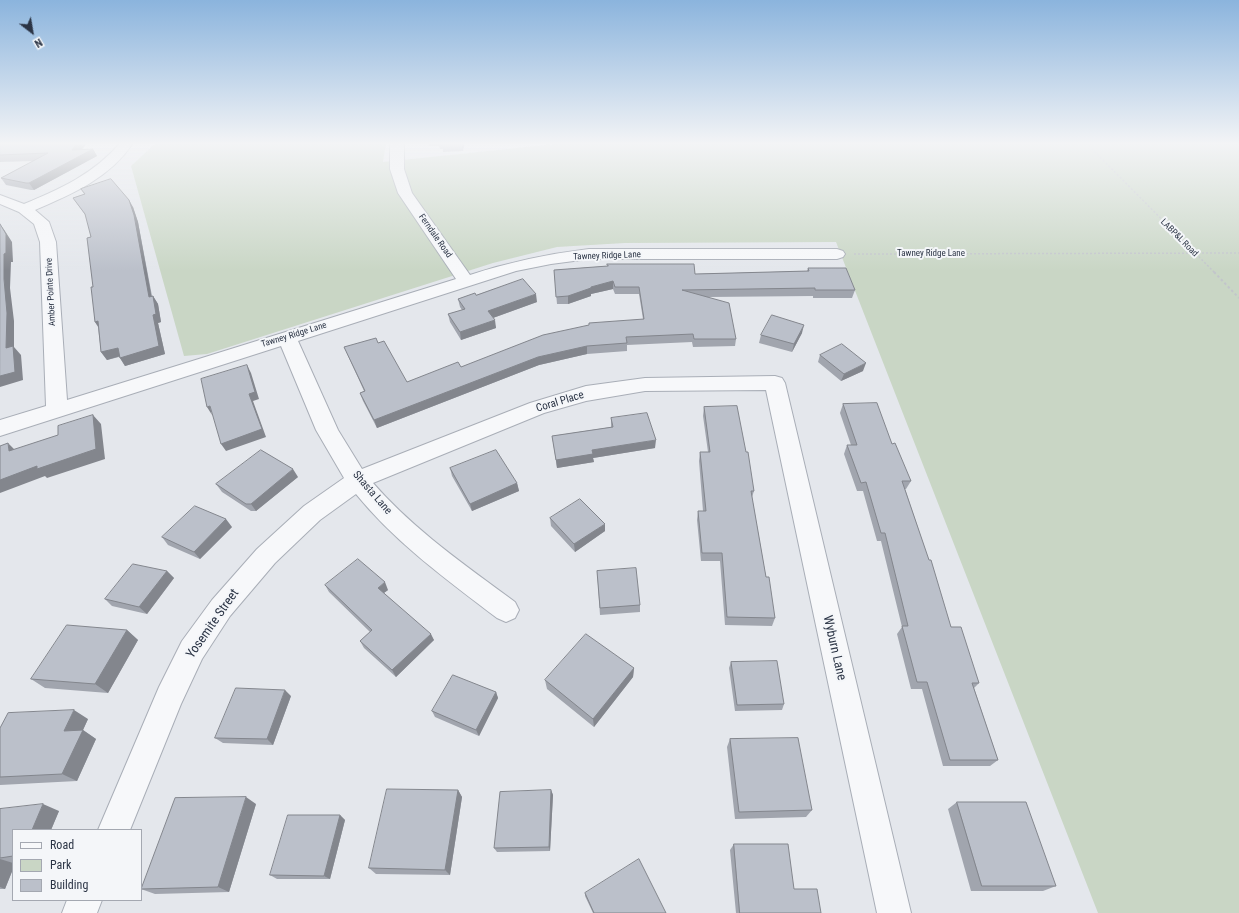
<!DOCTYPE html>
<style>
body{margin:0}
#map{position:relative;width:1239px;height:913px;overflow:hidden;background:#e4e7ec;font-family:"Roboto Condensed",sans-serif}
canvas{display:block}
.legend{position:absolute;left:12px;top:829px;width:130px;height:72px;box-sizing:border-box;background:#f4f6f9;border:1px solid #a4a8b1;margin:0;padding:5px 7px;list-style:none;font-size:12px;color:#2b3445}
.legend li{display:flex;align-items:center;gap:8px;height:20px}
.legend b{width:20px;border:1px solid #a4a8b1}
.north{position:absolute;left:12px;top:12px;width:40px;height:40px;-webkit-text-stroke:3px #f4f6f9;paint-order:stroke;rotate:149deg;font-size:11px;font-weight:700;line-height:16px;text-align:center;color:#2b3445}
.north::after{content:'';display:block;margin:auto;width:14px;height:18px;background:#2b3445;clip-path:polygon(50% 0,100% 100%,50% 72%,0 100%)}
</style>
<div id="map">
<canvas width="1239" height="913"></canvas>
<ul class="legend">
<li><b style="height:5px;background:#f7f8fa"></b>Road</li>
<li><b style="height:11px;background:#c9d6c5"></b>Park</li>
<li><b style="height:11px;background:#bbc0ca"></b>Building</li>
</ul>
<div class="north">N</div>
</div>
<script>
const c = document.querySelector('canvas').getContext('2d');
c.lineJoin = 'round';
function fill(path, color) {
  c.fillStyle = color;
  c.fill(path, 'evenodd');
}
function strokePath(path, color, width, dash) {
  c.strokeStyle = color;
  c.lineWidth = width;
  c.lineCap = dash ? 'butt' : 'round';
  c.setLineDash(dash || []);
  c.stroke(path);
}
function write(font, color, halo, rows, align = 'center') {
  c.font = font + ' "Roboto Condensed",sans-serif';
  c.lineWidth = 4;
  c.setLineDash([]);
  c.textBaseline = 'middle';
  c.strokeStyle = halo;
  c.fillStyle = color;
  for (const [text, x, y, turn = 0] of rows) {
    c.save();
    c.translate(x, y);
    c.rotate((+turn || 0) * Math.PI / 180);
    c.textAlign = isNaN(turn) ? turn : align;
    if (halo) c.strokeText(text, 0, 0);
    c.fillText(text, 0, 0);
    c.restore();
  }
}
const green = new Path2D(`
 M156 143H386L383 162 564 143H1239V913H1098L836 242 625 243 557 247 493 263 207 354 184 356 131 166Z`);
const pathFar1 = new Path2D(`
 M1086 143 1215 273
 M854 254 1239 253`);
const path = new Path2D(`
 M1214 272 1239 298`);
const minor = new Path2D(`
 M120 143H133C110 178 72 194 35 210L49 222 56 242 67 400 456 279 398 193 390 169V143H404V169L412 193 470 275C509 262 548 254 589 249H837L843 251 845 254 843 257 837 259H589L551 264 516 271 298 341 338 430 362 469 530 403 586 386 645 378 775 376 782 378 785 383 911 913H877L766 390 645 391 586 401 544 413 373 483C414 530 465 565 515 602L519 610 515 618 506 622 497 618C447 580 396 543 356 494L320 520 275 563 230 616 202 659 181 704 130 830H98L159 687 182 641 212 600 257 549 304 506 344 478 316 430 281 346 0 436V420L46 406 40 242 34 224 19 212 0 204V195L24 204C60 189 94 174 120 143Z
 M67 900H102L97 913H62Z`);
const wall = new Path2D(`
 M0 143H87L82 149H93L97 156 34 190H31L6 185 1 178 34 161 0 162Z
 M429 143H464L463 151 443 152V149H440L439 146H429Z
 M81 189 133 207 138 222 152 296H153L158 304 161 322 158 323 165 354 125 366 120 358 119 357 107 360 101 352 98 327 95 322 91 237 86 216 73 198 84 194Z
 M607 264 695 274 807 271 808 268 855 290 852 298H813V296L708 297 736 339 735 346 693 347 692 342 627 345V351L587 354 539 365 377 428 363 401 360 393 364 391 344 347 378 343 407 382 461 367 643 319 639 294H615L613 289 591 294V296L568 304H557L554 270 607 266Z
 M476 295 537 302 493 318 496 328 461 340 450 322 448 314 462 310 460 307 458 299Z
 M802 333 792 352 759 343 761 335Z
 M820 355 863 371 841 381 818 362Z
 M843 404 892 444 911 481 906 489H905L951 627 979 683 974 688 998 760 990 766H943L922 689H911L897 634 902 627 881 541H877L863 491H857L844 454 847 445H851L840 413Z
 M704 407 746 452 754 491 752 497 766 577 775 618 772 626 725 625 720 561H701L697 520 698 511H703L699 461 700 452H708L703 416Z
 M611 418 655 448 593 458 594 462 557 468 552 436 611 427Z
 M450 468 517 483 519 491 472 511 452 476Z
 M298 477 256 511H251L222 492 216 484Z
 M550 518 605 531 575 552 551 526Z
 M232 527 200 559 168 545 162 537Z
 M167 571 174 578 147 614 112 606 105 599Z
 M597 571 640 605V612L600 615Z
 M325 585 388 590 384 593 434 640 396 677 364 648 360 641 370 632 329 592Z
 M127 630 138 640 108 693 45 688 31 679Z
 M731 662 784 704 782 710 735 711 729 668Z
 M634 668 633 677 594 727 547 689 545 680Z
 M496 692 498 698 479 736 435 717 432 711Z
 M291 696 273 745 223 743 215 738Z
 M88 719 83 730 96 739 77 781 0 785V728Z
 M730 739 812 810 806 817 735 819 727 747Z
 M458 790 462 797 450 875 376 874 369 868Z
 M551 790 553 795 550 851 497 852 494 848Z
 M957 802 1056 886 1043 891H971L948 809Z
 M256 804 229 892 155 894 141 889Z
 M0 809 59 811 51 830H13V869L5 889H0Z
 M340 815 345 820 330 879H277L270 875Z
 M734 844 794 889 821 913H736L730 850Z
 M585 893 666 913H593L585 896Z`);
const shadedWall = new Path2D(`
 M77 143H87L76 157 72 150Z
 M462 143H464L463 151Z
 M93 149 97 156 34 190 29 183Z
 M129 200 133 207 138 222 153 305 149 297Z
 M0 224 5 231 12 242 13 262H11L10 288 14 321V347L21 355 23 380 0 387V376L6 348 4 279Z
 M613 281V289L591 294V296L568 304V296L591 287Z
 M536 294 537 302 490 319 488 311Z
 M153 296 158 304 161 322 158 323 165 354 125 366 120 358 153 315Z
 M495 320 496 328 461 340 460 332Z
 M98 321 100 329 95 322Z
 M804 325 802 333 792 352 794 344Z
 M587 346V354L539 365 377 428 374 420 538 357Z
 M118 348 124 355 107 360 101 352Z
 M866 363 863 371 841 381 844 374Z
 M247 365 251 373 259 399 253 401 266 437 226 451 221 444 249 394Z
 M210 406 212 415 207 407Z
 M93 415 101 424 105 459 47 478 45 476 0 493V480Z
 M656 440 655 448 593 458 594 462 557 468 556 460 592 450Z
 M8 443 18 453 9 451Z
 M293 469 298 477 256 511 251 504Z
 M517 483 519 491 472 511 470 504Z
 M226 519 232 527 200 559 194 552Z
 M605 524V531L575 552 574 544Z
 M167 571 174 578 147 614 139 607Z
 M385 582 388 590 381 595 378 588Z
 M127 630 138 640 108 693 95 684Z
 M431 634 434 640 396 677 392 670Z
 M634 668 633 677 594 727 593 719Z
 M285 690 291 696 273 745 267 739Z
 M496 692 498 698 479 736 476 730Z
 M74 710 88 719 83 730 96 739 77 781 62 774 64 731Z
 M458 790 462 797 450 875 445 870Z
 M551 790 553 795 550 851 549 847Z
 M246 797 256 804 229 892 218 887Z
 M43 804 59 811 51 830H32Z
 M340 815 345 820 330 879 324 876Z
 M0 859 13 863V869L5 889 0 887Z`);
const building = new Path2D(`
 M0 143H77L72 150 93 149 29 183H26L1 178 48 153 0 155Z
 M442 143H462L442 145Z
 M111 179 129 200 134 215 149 297 153 296 156 314 153 315 159 346 120 358 118 348 101 352 98 321 95 322 91 287H93L87 238 91 237 85 214 73 198 85 194 81 189Z
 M0 224 6 234V253L4 254V279L7 313 6 348 13 346 15 372 0 376Z
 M607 264H694L695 274 809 271 808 268H846L855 290H815V288L682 290 729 303 736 339H694L693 334 626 337 627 343 587 346 538 357 374 420 360 393 365 391 344 347 376 338 378 343 384 341 407 382 458 362 461 367 543 335 589 325V323L644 319 639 287H615L613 281 591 287V288L568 296 556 297 554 270 608 266Z
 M523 279 536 294 488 311 495 320 460 332 448 314 465 309 458 299 475 293 476 295Z
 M772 315 804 325 794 344 761 335Z
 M842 344 866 363 844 374 820 355Z
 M247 365 255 392 249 394 262 429 221 444 210 406 207 407 201 379Z
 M877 403 892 444 895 443 911 481H902L929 560H931L951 627H961L979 683H972L998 760H950L927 682H917L902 626H908L885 533H881L866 482 861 483 847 445H857L843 404Z
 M737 406 746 452H748L754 491H751L766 577H769L775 618 727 617 722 553H702L698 511H706L700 452H710L704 407Z
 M647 413 656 440 592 450 593 454 556 460 552 436 613 427 611 418Z
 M93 415 96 449 37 469V466L0 480V446L8 443 9 451 58 435V426Z
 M261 450 293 469 251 504H246L216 484Z
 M496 450 517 483 470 504 450 468Z
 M580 499 605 524 574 544 550 518Z
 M195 506 226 519 194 552 162 537Z
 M358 559 385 582 378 588 431 634 392 670 360 641 372 630 325 585Z
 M133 564 167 571 139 607 105 599Z
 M636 568 640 605 600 608 597 571Z
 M67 625 127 630 95 684 31 679Z
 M586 634 634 668 593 719 545 680Z
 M777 661 784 704 737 705 731 662Z
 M453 675 496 692 476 730 432 711Z
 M236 688 285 690 267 739 215 738Z
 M74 710 64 731 83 730 62 774 0 777V728L8 713Z
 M798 738 812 810 739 812 730 739Z
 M387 789 458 790 445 870 369 868Z
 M551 790 549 847 494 848 500 792Z
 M246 797 218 887 141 889 175 798Z
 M957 802H1026L1056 886H982Z
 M43 804 32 830H13V856L0 858V809Z
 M288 815H340L324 876 270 875Z
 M734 844H788L794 889H817L821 913H740Z
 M639 859 666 913H594L585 893Z`);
const farStreetnames = [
 ["Ferndale Road",435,236,55],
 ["LABP&L Road",1179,238,45],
 ["Tawney Ridge Lane",931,254],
 ["Tawney Ridge Lane",607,256,-2],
 ["Amber Pointe Drive",51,292,-93],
 ["Tawney Ridge Lane",294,335,-17]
];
const streetNames = [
 ["Coral Place",560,402,-17],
 ["Shasta Lane",372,493,49]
];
const nearStreetnames = [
 ["Yosemite Street",213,624,-55],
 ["Wyburn Lane",834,648,77]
];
fill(green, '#c9d6c5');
strokePath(minor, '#a9aeb7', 2);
strokePath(pathFar1, '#c2c5cb', 1.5, [2, 2]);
strokePath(path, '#c2c5cb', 2, [2.5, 2.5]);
fill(minor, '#f7f8fa');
fill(wall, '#a1a5ae');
fill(shadedWall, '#83868d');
fill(building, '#bbc0ca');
strokePath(building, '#83868d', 1);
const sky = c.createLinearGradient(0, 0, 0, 271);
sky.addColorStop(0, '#8bb4dd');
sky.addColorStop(0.53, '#f3f4f6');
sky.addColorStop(1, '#f3f4f600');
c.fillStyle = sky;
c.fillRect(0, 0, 1239, 271);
write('9px', '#2b3445', '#f4f6f9', farStreetnames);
write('11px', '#2b3445', '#f4f6f9', streetNames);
write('13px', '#2b3445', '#f4f6f9', nearStreetnames);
</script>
